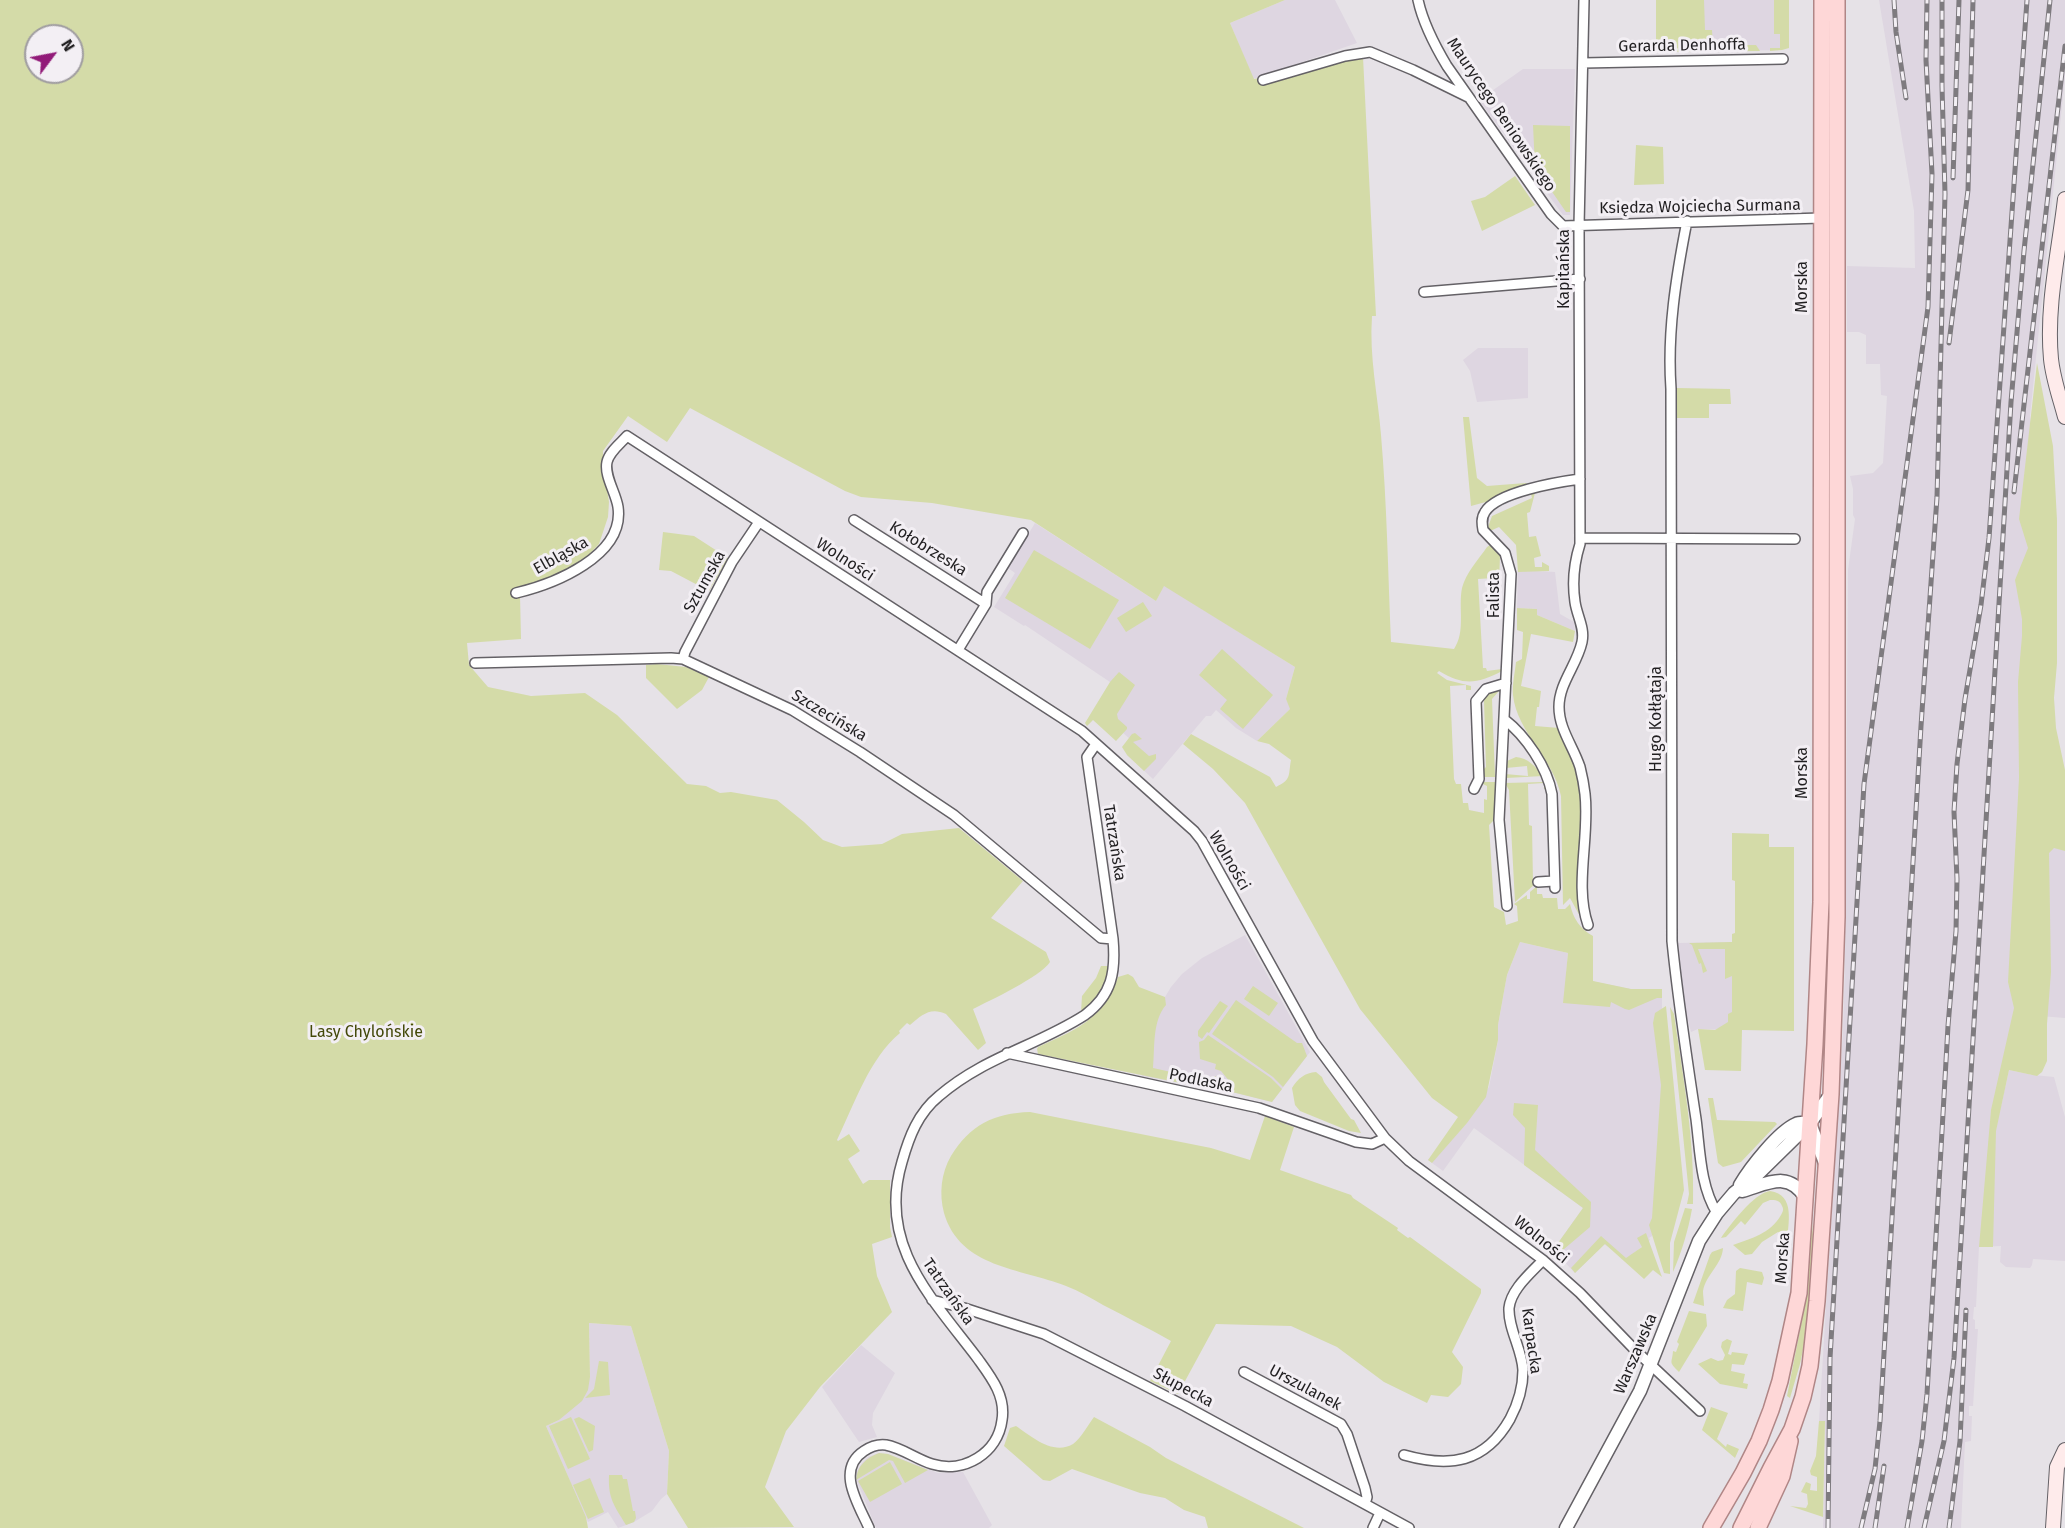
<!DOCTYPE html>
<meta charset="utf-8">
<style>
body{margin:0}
#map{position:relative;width:2065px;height:1528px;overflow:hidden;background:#e6e2e7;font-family:"Fira Sans",sans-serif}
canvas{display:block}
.north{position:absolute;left:24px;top:24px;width:60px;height:60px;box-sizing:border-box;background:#f3eff4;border:2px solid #9f9ca0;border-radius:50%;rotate:58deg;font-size:16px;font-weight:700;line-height:24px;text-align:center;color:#211f21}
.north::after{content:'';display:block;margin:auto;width:21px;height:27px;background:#921b79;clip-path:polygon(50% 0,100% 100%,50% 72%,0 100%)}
</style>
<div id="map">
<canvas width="2065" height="1528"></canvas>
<div class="north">N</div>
</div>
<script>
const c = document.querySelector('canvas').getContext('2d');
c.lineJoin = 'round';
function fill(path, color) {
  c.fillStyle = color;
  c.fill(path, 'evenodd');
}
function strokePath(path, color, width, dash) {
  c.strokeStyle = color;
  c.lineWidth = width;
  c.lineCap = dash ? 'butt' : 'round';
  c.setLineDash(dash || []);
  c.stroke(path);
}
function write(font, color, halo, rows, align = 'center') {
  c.font = font + ' "Fira Sans",sans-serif';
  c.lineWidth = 6;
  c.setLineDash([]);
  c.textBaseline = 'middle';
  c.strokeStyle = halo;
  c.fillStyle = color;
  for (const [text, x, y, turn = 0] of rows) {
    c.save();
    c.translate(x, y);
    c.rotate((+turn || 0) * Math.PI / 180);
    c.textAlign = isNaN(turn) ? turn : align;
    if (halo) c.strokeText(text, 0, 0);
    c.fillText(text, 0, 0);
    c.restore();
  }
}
const built = new Path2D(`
 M1285 0H1335L1357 43 1253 79 1230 23Z
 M1656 0H1787L1782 50 1656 52Z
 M1879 0H2065V77L2030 416 2046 523 2048 720 2065 773V1018L2015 1014 2000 1111 2009 1070 2033 1075 2054 1077 2065 1117V1261L2033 1259 2032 1265 2030 1268 2006 1267 2000 1262 2001 1246 1979 1247 1976 1307H1974L1973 1319 1975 1320V1329H1978L1973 1406H1969V1416H1972L1971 1441 1965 1442 1961 1528H1823L1825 1422 1819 1421 1843 1031 1845 967 1848 570 1855 519 1853 515V489L1850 476 1873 473 1883 463 1887 396 1881 395 1880 364H1866V335L1859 332H1847V266L1915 268 1914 211Z
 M1523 69H1575L1570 215H1563L1479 100Z
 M1478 348H1528V398L1477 402 1470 371 1463 360Z
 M1035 523 1156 601 1164 585 1295 667 1286 699 1291 708 1257 741 1236 728 1216 710 1211 716H1206L1153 779 1127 755 1133 748 1131 740 1122 732 1119 735 1110 682 1025 625 1024 626 994 607 1015 573 1008 568Z
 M1518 570 1555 572 1560 614 1574 622 1575 631 1537 615V609L1517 608Z
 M1245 935 1310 1052 1272 1102 1228 1091 1142 1076 1156 1012 1171 987 1182 974 1202 958Z
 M1520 942 1568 953 1566 976 1631 989H1662V1029L1666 1064 1652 1236 1649 1238 1650 1240 1626 1260 1604 1244 1575 1273 1553 1250 1583 1208 1474 1128 1443 1171 1428 1160 1489 1087 1498 1040V1025L1507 975Z
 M1732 942V1030L1698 1029 1691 1032 1683 1001 1678 943Z
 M589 1323 631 1326 669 1451 667 1494 661 1499 652 1511 634 1522 618 1528 608 1512 588 1522 546 1426 559 1420 566 1412 590 1377Z
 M861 1345 895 1373 873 1413 872 1425 877 1437 859 1442 822 1387Z
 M879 1453 888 1454 938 1473 963 1472 992 1525 989 1528H876L856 1479 857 1471 862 1463 868 1457Z`);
const green = new Path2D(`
 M0 0H1285L1230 23 1254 79 1363 57 1376 316H1372C1369 357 1378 396 1381 435 1387 504 1388 573 1391 642L1454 649C1466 631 1458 608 1462 588 1466 573 1478 560 1487 547L1490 545 1500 556 1499 583H1494V578L1478 579 1483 668H1486L1487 671 1502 669V671C1477 684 1464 686 1439 671L1437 673 1447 680 1471 686V690H1466V685L1450 686 1454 779 1456 784H1461L1463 803H1468L1469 810 1484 813V799L1487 800V786L1483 784V782H1495L1497 784 1494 820 1489 825 1494 907 1504 912 1506 925 1518 921 1517 906 1514 904 1527 895V899H1530V892L1537 886V894H1542L1543 898H1557L1558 909H1565L1570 904C1573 918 1580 929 1593 936V981L1631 989H1662V998H1657L1629 1010 1625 1009 1611 1002 1610 1007 1563 1003 1568 953 1520 942 1507 975 1498 1025V1040L1486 1097 1467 1123 1432 1163 1428 1160 1458 1117 1432 1098 1360 1009 1245 803 1213 769 1183 744 1191 734 1270 777 1276 787C1292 779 1288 776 1291 760L1269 744 1257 741 1290 709 1286 699 1295 667 1164 586 1156 601 1031 520 932 503 861 497 845 491 690 408 667 442 628 416 603 451V463L609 502 608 517 599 544 583 561 540 582 520 595 521 639 467 643 469 665 488 687 531 696 585 693 617 715 687 784 706 786 720 793 731 792 777 800 804 822 823 840 842 847 882 844 902 834 959 828 1023 881 991 918 1046 952 1050 962C1040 977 991 1000 973 1009L986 1043 978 1050 946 1014C930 1007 922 1015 910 1025L907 1023 899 1031 900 1033C869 1059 855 1103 837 1140L838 1141 849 1134 860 1151 848 1159 863 1184 869 1180H890V1227L892 1237 872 1244 877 1276 892 1312 820 1387 786 1431 765 1487 794 1527 688 1528 667 1494 669 1451 631 1326 589 1323 590 1377 588 1390 582 1401 559 1420 546 1426 586 1517 588 1528H0ZM36 36H72V72H36Z
 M1656 0H1704L1705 30H1712L1713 45H1756L1760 51 1656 52Z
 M1774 0H1789V48L1782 50 1770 51V48H1780V34H1774Z
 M1533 125 1570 126V212H1566L1535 167Z
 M1636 145 1663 147 1664 184 1634 185Z
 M1515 176 1535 205 1482 231 1471 201 1485 197Z
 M2037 363 2053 446 2057 520V663L2054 698 2056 728 2065 770V851L2054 848 2049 853 2051 972 2047 1024V1061L2042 1072 2037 1076 2009 1070 1996 1131 1993 1247H1979L1991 1110 2014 1008 2008 982 2019 778 2018 682 2022 636V619L2015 580 2028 548 2019 519Z
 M1677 388 1730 389 1731 404H1709V418H1677Z
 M1463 417H1469L1477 478 1487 486 1526 483 1527 485 1493 500 1471 506Z
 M1535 493 1530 512 1527 513 1529 537 1536 536 1541 556 1534 558 1535 567H1542V562L1549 566V571L1518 572 1516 545 1499 527 1490 531 1488 527 1492 516 1532 498 1531 494Z
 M663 532 694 536 728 558 709 591 671 571 659 570Z
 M1034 550 1119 600 1090 649 1005 598Z
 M1143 602 1152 616 1126 632 1117 618Z
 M1517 608 1537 609V615L1575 631 1573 642 1531 634 1521 686 1541 691 1539 707H1537L1535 726 1559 728 1577 771 1581 798 1580 870 1583 919 1582 920 1570 898 1563 905 1561 796C1554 759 1517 733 1513 695 1512 685 1515 672 1516 662L1522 659 1523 632 1517 630Z
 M1222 649 1273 695 1243 729 1220 709 1227 700 1199 675Z
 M657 664 686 667 709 677 702 690 677 709 646 678V665Z
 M1119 672 1135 685 1117 714 1118 719 1127 727V729L1116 741 1093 720 1087 726 1085 723 1110 682Z
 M1498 688 1499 691 1492 699 1495 777H1483L1482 771 1486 767 1484 701 1487 692Z
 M1135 733 1142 739 1133 742 1149 756 1156 754V759L1144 771 1127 755 1122 747 1132 734Z
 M1516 757C1528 758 1535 766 1543 776L1506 778 1505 774 1528 776 1527 766 1506 768 1507 761Z
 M1545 782 1547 789H1544V783L1528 784 1529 825 1532 826 1533 883 1535 884 1515 902 1509 790 1505 783Z
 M1732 833 1769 834V847H1794V1031L1742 1030 1741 1071 1705 1070 1698 1029 1715 1030 1728 1022V1014L1732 1012V976L1725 979V949H1698L1707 971 1703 973 1701 963 1699 964 1692 945 1689 943 1732 942V934L1735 933V881L1732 880Z
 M1101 966H1109C1106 984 1096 1002 1081 1012L1082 996 1096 978Z
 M1128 974 1133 977 1139 987 1165 997 1166 1005C1152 1021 1155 1048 1153 1068L1212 1081 1215 1076 1221 1081 1220 1091 1038 1054 1037 1049 1038 1047C1074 1031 1105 1018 1118 977Z
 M1253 986 1278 1003 1269 1016 1244 999Z
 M1236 1000 1297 1043H1302L1307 1056 1283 1087 1273 1077 1212 1034Z
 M1220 1001 1228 1006 1209 1033 1207 1032 1202 1039 1198 1036V1031Z
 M1666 1006 1684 1190 1670 1243V1274L1664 1273 1649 1225 1652 1218 1661 1085 1653 1023 1655 1013Z
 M1670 1007 1674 1014C1683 1077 1695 1140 1693 1204H1687L1689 1194Z
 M1208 1035 1271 1078 1282 1089 1272 1102 1228 1091 1230 1082 1221 1071 1215 1069 1216 1064 1200 1059 1199 1042 1204 1040Z
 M1316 1072 1322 1077 1324 1082 1351 1119 1354 1120 1361 1133 1349 1131 1300 1111 1295 1105 1292 1088C1298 1078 1305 1073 1316 1072Z
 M1708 1098H1713L1717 1120 1775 1122 1777 1124 1741 1162 1723 1167 1718 1163Z
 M1514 1103 1538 1105 1535 1150 1591 1202 1590 1227 1557 1255 1553 1250 1583 1208 1524 1165 1525 1128 1513 1115Z
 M1030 1112 1211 1148 1250 1160 1265 1116 1294 1127 1280 1170 1351 1195 1353 1198 1398 1228 1397 1230 1408 1238 1410 1237 1481 1289V1293L1452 1352 1463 1367 1461 1384 1448 1397 1431 1395 1427 1403 1384 1382 1337 1347 1291 1326 1216 1324 1178 1394 1150 1381 1171 1341C1148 1328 1126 1317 1103 1305 1091 1298 1079 1291 1066 1286 1020 1268 960 1268 944 1213 939 1194 941 1173 951 1156 970 1125 994 1113 1030 1112Z
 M1770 1191C1796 1195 1788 1223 1787 1243L1783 1234 1778 1232 1762 1242 1752 1254 1745 1255 1733 1245C1752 1238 1770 1234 1781 1215 1783 1211 1784 1210 1782 1206 1780 1200 1775 1200 1770 1200L1763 1203 1745 1225 1741 1221 1726 1237 1721 1238C1730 1225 1754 1193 1770 1191Z
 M1685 1208 1692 1209C1688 1231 1682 1251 1673 1272L1674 1242Z
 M1811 1209 1814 1248 1808 1326 1800 1364 1790 1398 1787 1396 1802 1320Z
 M1646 1233 1662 1277 1653 1270 1644 1279 1605 1244 1575 1273 1571 1268 1601 1236 1626 1258 1642 1247 1637 1238Z
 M1723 1248C1722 1265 1706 1274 1703 1291 1703 1296 1704 1301 1704 1306L1693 1303 1710 1255 1712 1252Z
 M1740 1268 1762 1272 1764 1278 1762 1285 1747 1282 1743 1311 1723 1308 1727 1300 1735 1294 1736 1271Z
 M1689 1311 1706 1314 1707 1326 1679 1372C1668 1361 1672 1364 1673 1351L1676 1352 1679 1344 1677 1342Z
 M1727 1339 1732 1341 1728 1354 1731 1355 1732 1352 1748 1354 1744 1365 1732 1364 1731 1371 1745 1374 1743 1383 1748 1384 1747 1389 1720 1384 1698 1364 1711 1358 1718 1361 1723 1360 1725 1355 1721 1347 1722 1342Z
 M599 1361 608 1362 610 1395 585 1398 594 1389Z
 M1711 1407 1728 1413 1717 1439 1726 1447 1727 1444 1739 1449 1735 1458 1702 1430Z
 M571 1417 590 1459 568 1469 549 1426Z
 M579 1417 595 1426 593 1450 589 1452 574 1419Z
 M1094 1417 1150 1447 1166 1458 1304 1528H1208L1205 1517 1184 1510 1165 1498 1140 1493 1072 1469 1050 1481 1043 1480 1004 1446 1010 1428 1016 1426C1031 1436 1053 1456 1073 1444 1081 1438 1088 1425 1094 1417Z
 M1819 1421H1825L1823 1517 1790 1506 1806 1508 1808 1504 1807 1494 1801 1492 1806 1482 1811 1484 1810 1490 1817 1491V1477L1811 1475 1810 1471 1816 1456Z
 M879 1453 888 1454 928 1470 905 1483 893 1461 889 1460 856 1480C857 1466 866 1458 879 1453Z
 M890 1462 902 1484 870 1502 858 1481Z
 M609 1475H622L623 1479H627L633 1511H635L636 1518 634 1522 626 1525C614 1505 608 1499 609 1475Z
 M590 1478 604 1512 588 1519 573 1485Z`);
const minor = new Path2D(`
 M1418 0C1423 23 1435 46 1447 66L1551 214 1563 226 1821 218
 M1584 0 1579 226 1580 544C1574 563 1572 582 1575 602 1577 616 1585 628 1582 642 1577 665 1559 683 1559 707 1559 729 1573 746 1580 767 1582 775 1584 785 1585 794 1590 837 1574 885 1588 925
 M1583 63 1783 59
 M1263 80 1345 56 1370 52 1413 70 1468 97
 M1687 221C1676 277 1667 332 1671 389L1672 941C1678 1001 1687 1060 1696 1119 1700 1149 1700 1186 1717 1213
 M1424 292 1580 279
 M854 520 986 604
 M1580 538 1795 539
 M516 593C554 584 625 556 618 507 616 493 604 476 607 462 609 452 621 443 627 436L1082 731 1194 831 1202 841 1313 1041 1385 1138 1409 1161 1543 1260 1580 1293 1635 1350 1700 1411
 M958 650 986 604 987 592 1023 533
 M683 659 685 652 732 562 759 522
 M475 663 671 658 683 659 792 710 860 752 954 815 1101 938 1113 939
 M1504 719C1526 736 1547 767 1552 794L1555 888
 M1474 789 1479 779 1476 701 1486 689 1506 683
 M1538 882 1554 881
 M1507 906 1499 820 1511 574 1505 553 1483 530C1482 524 1481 518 1485 512 1497 492 1558 482 1580 479
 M1007 1053 1259 1108 1356 1142 1372 1144 1385 1138
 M932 1300 964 1308 1044 1334 1185 1406 1409 1528
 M1244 1372 1341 1424 1347 1434 1365 1488 1367 1497 1365 1504
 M1404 1455C1450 1468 1485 1463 1510 1419 1518 1404 1523 1387 1523 1370 1522 1349 1508 1329 1509 1308 1511 1289 1531 1273 1543 1260
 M869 1528C859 1505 835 1470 864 1451 870 1447 878 1444 886 1445 902 1448 916 1459 932 1464 964 1474 998 1453 1002 1420 1006 1396 991 1377 978 1359 932 1298 877 1245 902 1162 909 1137 918 1113 939 1096 984 1057 1037 1046 1085 1015 1112 995 1116 972 1113 939L1087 757 1096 744
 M1373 1528 1380 1513`);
const tertiary = new Path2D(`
 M1811 1126 1825 1163
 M1740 1185C1750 1168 1778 1132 1796 1124 1800 1122 1805 1123 1810 1123
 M1742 1191C1767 1184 1788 1170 1805 1197
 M1566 1528 1640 1391 1699 1241 1717 1213 1734 1193 1757 1175 1810 1123 1831 1094`);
const secondary = new Path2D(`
 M2065 199C2059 251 2046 306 2051 359 2053 379 2060 398 2065 417
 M2053 1528 2057 1467 2065 1450`);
const primary = new Path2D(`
 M1711 1528 1743 1473 1759 1441 1771 1410 1780 1381 1799 1293 1815 1044 1821 902 1822 0
 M1741 1528 1771 1468 1792 1429 1803 1397 1810 1366 1817 1301 1831 1094 1837 917V0
 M1758 1528 1782 1476 1790 1441`);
const rail = new Path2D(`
 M1894 0 1896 32 1906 98
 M1953 178 1959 0
 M1949 343 1968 190 1973 0
 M2014 492 2065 46
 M1828 1528 1830 1358 1864 784 1928 307 1932 174 1926 60 1927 0
 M1861 1528 1875 1469 1880 1421 1921 726 1937 497 1945 194 1942 86V0
 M1875 1528 1884 1466
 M1907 1528 1922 1441 1927 1394 1948 1026 1956 931 1957 879 1954 812 1957 764 1965 699 1981 605 1989 538 2027 0
 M1924 1528 1944 1441 1954 1358 2011 402 2024 251 2050 0
 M1949 1528 1960 1441 1966 1310`);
const streetNames = [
 ["Gerarda Denhoffa",1682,46,-1],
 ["Maurycego Beniowskiego",1501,115,56],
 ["Księdza Wojciecha Surmana",1700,207,-1],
 ["Kapitańska",1565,269,-90],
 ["Morska",1803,287,-90],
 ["Kołobrzeska",928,549,32],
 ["Elbląska",561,556,-29],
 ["Wolności",845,560,33],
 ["Sztumska",705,582,-61],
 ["Falista",1495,595,-90],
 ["Szczecińska",829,716,31],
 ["Hugo Kołłątaja",1657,719,-90],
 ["Morska",1803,773,-90],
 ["Tatrzańska",1114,843,81],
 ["Wolności",1229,861,60],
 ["Podlaska",1201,1081,12],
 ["Wolności",1541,1240,39],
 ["Morska",1783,1258,-86],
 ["Tatrzańska",948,1292,55],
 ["Karpacka",1531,1341,82],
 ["Warszawska",1636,1354,-67],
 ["Słupecka",1183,1388,28],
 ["Urszulanek",1305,1388,28]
];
const parkNames = [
 ["Lasy Chylońskie",366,1033]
];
fill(built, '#ded6e1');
fill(green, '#d4dba8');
strokePath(minor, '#646166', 12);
strokePath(tertiary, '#646166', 15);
strokePath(secondary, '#646166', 16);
strokePath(primary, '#b08686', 18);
strokePath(minor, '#fff', 9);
strokePath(tertiary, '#fff', 12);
strokePath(secondary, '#feebeb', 14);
strokePath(primary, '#fed7d7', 15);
strokePath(rail, '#7e7b7f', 5);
strokePath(rail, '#f3eff4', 3, [9]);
write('16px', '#211f21', '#f3eff4', streetNames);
write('16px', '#434809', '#f3eff4', parkNames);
</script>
